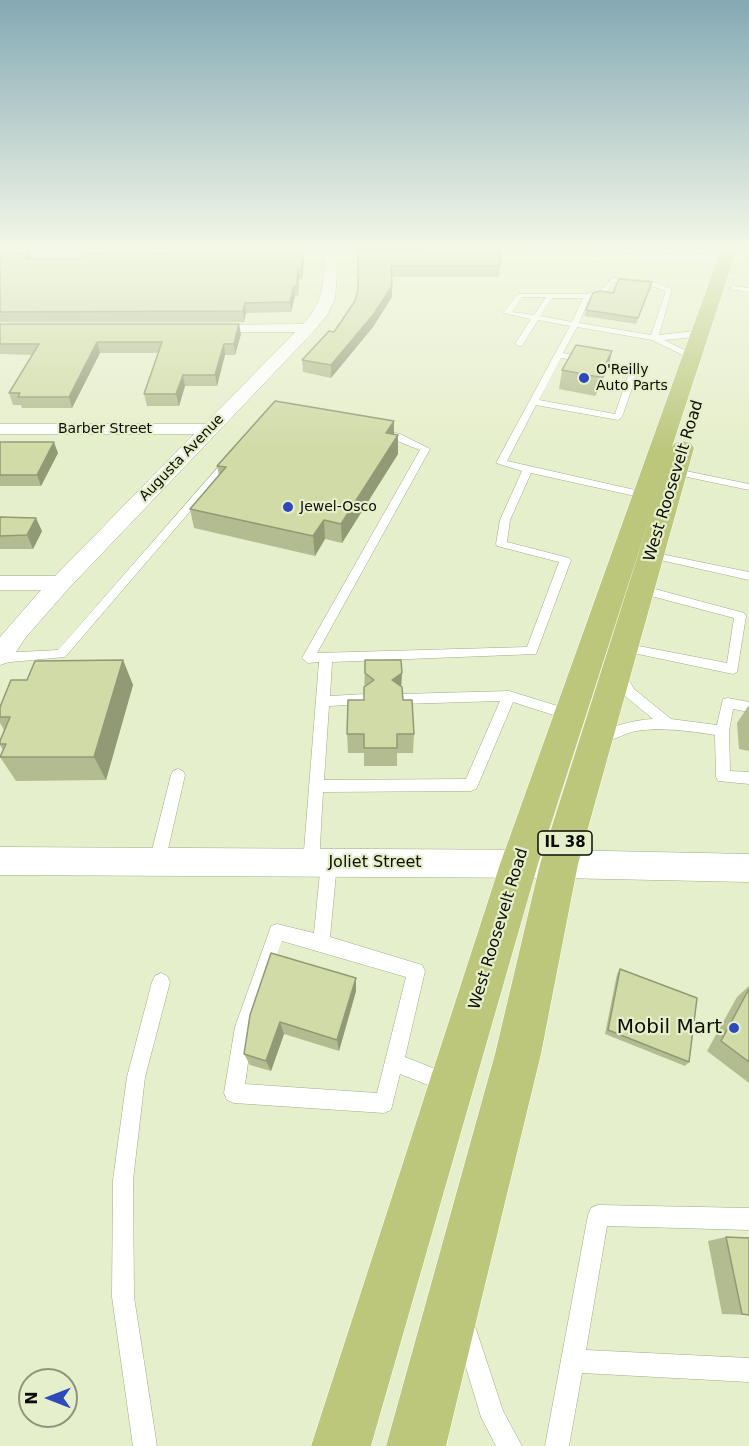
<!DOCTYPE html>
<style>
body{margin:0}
#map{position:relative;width:749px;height:1446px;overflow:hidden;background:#e6efcb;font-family:"DejaVu Sans",sans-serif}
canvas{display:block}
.north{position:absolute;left:18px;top:1368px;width:60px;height:60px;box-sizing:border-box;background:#e6efcb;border:2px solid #8f957b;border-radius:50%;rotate:270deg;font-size:16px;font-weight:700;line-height:24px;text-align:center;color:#0c0e03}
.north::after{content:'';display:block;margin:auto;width:21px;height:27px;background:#2d49ba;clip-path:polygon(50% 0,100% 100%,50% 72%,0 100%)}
</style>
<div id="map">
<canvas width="749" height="1446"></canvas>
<div class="north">N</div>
</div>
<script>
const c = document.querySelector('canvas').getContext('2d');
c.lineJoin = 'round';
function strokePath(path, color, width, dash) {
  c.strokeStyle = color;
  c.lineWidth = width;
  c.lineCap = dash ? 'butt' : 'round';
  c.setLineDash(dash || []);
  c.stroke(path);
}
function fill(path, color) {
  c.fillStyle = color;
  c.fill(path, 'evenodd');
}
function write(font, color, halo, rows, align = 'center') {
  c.font = font + ' "DejaVu Sans",sans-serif';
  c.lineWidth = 4.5;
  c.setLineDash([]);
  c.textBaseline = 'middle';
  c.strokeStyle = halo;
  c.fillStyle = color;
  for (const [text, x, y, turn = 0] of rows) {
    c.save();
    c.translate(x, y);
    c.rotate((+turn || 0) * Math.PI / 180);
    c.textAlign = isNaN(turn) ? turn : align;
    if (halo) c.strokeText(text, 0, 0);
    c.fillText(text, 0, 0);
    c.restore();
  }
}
const service = new Path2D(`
 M612 278 650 281 672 289 659 335 703 330V334L685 338 664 340 696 356 689 358 652 340 577 327 563 353 639 368 622 417 618 420 536 405 507 461 644 492 649 495 644 498 531 473 510 520 507 542 569 558 571 560 536 654 332 662 330 696 365 694 372 699 365 704 329 706 324 780 466 779 500 701 401 704 394 699 401 694 509 691 574 711 576 715 574 719 569 720 513 702 478 785 476 789 471 791 323 792 319 863 317 868 311 870 305 868 303 863 319 662 308 663 302 658 420 450 377 433 382 430 400 434 430 449 317 653 527 647 559 562 497 546 496 544 500 520 522 471 496 463 570 326 538 320 522 346H519L515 344 531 319 503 313 518 294H587L601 291ZM614 282 649 285 666 291 651 335 579 323 590 297 605 293ZM522 297H546L534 315 512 312ZM552 298H583L572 322 540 316ZM561 358 630 370 615 414 539 400Z
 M732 286 749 288V292L730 289Z
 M227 457 235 459 65 657 0 663V653L58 650Z
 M676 469 749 484V490L673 474V470Z
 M651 552 749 572V580L647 557V553Z
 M640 585 744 613 746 616 737 672 733 674 619 650 617 647 619 644 623 643 727 663 734 618 636 592 634 589Z
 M618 667 622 669 634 689 671 719 717 725 723 699 728 698 749 702V712L733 709 729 731 730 771 749 772V784L718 781 716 777 715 735C689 731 663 727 636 731 624 733 607 745 596 741L594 737 596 733C615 726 633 720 653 719L624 695 612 672Z
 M178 769 183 771 185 775 165 862 163 867 157 869 151 867 149 862 171 775 173 771Z
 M329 856 335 858 337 863 330 937 422 965 425 971 405 1057 453 1076 455 1083 453 1090 446 1092 400 1074 391 1110 384 1113 234 1103 227 1100 224 1093 235 1027 269 932 271 926 277 924 314 933 321 863 323 858ZM282 941 406 977 377 1093 245 1084 253 1027Z
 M161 973 167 976 170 982 145 1077 133 1180 134 1297 157 1446H133L112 1297 113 1180 127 1077 152 982 155 976Z
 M598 1205 749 1208V1230L607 1226 586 1350 749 1358V1382L582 1373 569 1446H545L588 1215 591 1208Z
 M466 1320 474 1323 503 1411 522 1446H496L481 1417 455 1331 458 1323Z`);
const minor = new Path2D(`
 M327 247H339V253H395L401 257 395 261H338L335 299 327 315 314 331 69 588 26 637 9 662 0 665V637L41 590H0V576H55L194 434H0V424H205L295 332H202L195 328 197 325 303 324C323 303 322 288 325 261H268L262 257 268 253H326Z
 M0 252H116L122 256 116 260H0Z
 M463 253 739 254 745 258 739 262 458 260 457 257Z
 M0 847 559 850 749 854V882L559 878 0 875Z`);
const primary = new Path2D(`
 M725 247H740L734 258 672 447 675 443 683 441 691 443 694 448 578 864 541 1054 446 1446H386L495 1054 540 864 652 511 538 864 371 1446H311L500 864 691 332 718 258Z`);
const wall = new Path2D(`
 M0 247H44L42 250H0Z
 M92 247H306V251L93 250Z
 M358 247H501V251H358Z
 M650 247H689V248Z
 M0 252 30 253 32 259 304 263 302 279H299L298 296H295L291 312 246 313 244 322H0Z
 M358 252 501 253 499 277H391L392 297 373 327 331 378 303 372 302 360 334 332 355 301 358 290Z
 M650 288 636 324 584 316 586 310 613 293Z
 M0 324 241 334 235 355H225L217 386H185L179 406H147L144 394 159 353H100L72 408H22L21 405H13L9 393 33 355 0 354Z
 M612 351 608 368 595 396 559 389 562 370Z
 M394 434 398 435V454L342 543 325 539 315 556 194 528 190 509 219 476 217 466Z
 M0 442 58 453 41 486H0Z
 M0 517 42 531 33 549H0Z
 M123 660 133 685 106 780 16 781 0 757 3 750 0 745V741L4 730 0 723V707L27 680Z
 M365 660 401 686 403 700 414 734 413 753H397V766H364V753H348L347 734 364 700Z
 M749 705V751L739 749 737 723Z
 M620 969 689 1062 685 1066 605 1034 617 974Z
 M356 978V991L339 1051 284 1034 271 1071 250 1065 244 1054 250 1015Z
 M749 986V1083L707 1051 737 997Z
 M726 1237 749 1238V1315L722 1314 708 1241Z`);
const shadedWall = new Path2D(`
 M30 253 33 262 25 259Z
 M303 253 304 263 302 279 301 269Z
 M298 269 299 279 298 296 297 286Z
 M294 286 295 296 291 312 290 302Z
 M392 286V297L373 327 331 378V365Z
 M245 303 246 313 244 322 243 311Z
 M239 324 241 334 235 355 234 344Z
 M97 342 100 353 72 408 69 397Z
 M224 344 225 355 217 386 215 375Z
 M612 351 608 368 595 396 599 377Z
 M183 375 185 386 179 406 176 394Z
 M394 421V440L386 433Z
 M398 435V454L342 543 341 524Z
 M54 442 58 453 41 486 37 475Z
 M36 518 42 531 33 549 27 535Z
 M324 520 325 539 315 556 313 536Z
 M123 660 133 685 106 780 94 757Z
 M402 673 401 692 392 680Z
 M356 978V991L339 1051 337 1040Z
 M280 1022 284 1034 271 1071 266 1061Z`);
const building = new Path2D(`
 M0 252 30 253 25 259H79L83 253H303L301 269H298L297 286H294L290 302 245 303 243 311 0 312Z
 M358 252 501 253 500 266H391L392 286 373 315 331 365 302 360 329 331 334 332 355 301 358 290Z
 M619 279 652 282 638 318 586 310 593 293 600 291 613 293Z
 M0 324H239L234 344H224L215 375H183L176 394H144L162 342H97L69 397H18L20 393H9L39 344H0Z
 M576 345 612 351 599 377 562 370Z
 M275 401 394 421 386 433 398 435 341 524 324 520 313 536 190 509 226 467 217 466Z
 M0 442H54L37 475H0Z
 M0 517 36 518 27 535 0 536Z
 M123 660 94 757H0L6 744H0V741L10 717H0V707L11 680H27L35 661Z
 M365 660H401L402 673 392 680 402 687 403 700H412L414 734H397V748H364V734H347L348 700H364V687L374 680 365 673Z
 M271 953 356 978 337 1040 280 1022 266 1061 244 1054 250 1015Z
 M620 969 697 998 689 1062 608 1030Z
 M749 989V1062L721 1041Z
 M726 1237 749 1238V1315L742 1314Z`);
const markers = [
 [584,378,6,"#2d49ba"],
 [288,507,6,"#2d49ba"],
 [734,1028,6,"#2d49ba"]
];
const farPoinames = [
 ["O'Reilly",596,370],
 ["Auto Parts",596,386],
 ["Jewel-Osco",300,507]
];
const farStreetnames = [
 ["Barber Street",105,429],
 ["Augusta Avenue",182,458,-46]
];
const shields = [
 [565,843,54]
];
const shieldNames = [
 ["IL 38",565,843]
];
const streetNames = [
 ["West Roosevelt Road",674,481,-73],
 ["Joliet Street",375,863],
 ["West Roosevelt Road",499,929,-73]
];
const nearPoinames = [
 ["Mobil Mart",722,1028]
];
strokePath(service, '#a1a987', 1);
strokePath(minor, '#a1a987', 1);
strokePath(primary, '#fff', 1);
fill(service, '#fff');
fill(minor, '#fff');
fill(primary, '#bcc77c');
fill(wall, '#b3bc90');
fill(shadedWall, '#929975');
fill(building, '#d0dba7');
strokePath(building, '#929975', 1.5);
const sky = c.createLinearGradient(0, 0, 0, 450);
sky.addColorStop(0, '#84a9b4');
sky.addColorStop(0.55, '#f4f8e8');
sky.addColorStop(1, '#f4f8e800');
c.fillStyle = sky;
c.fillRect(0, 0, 749, 450);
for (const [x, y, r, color] of markers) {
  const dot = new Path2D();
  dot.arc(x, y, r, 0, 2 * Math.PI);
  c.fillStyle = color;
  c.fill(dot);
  strokePath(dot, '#e6efcb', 2);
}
write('14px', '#0c0e03', '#e6efcb', farPoinames, 'left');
write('14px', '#0c0e03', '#e6efcb', farStreetnames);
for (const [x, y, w] of shields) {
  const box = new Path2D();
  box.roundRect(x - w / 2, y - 12, w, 24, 4.5);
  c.fillStyle = '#e6efcb';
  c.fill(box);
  strokePath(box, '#0c0e03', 1.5);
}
write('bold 15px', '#0c0e03', null, shieldNames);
write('16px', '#0c0e03', '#e6efcb', streetNames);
write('20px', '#0c0e03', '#e6efcb', nearPoinames, 'right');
</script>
